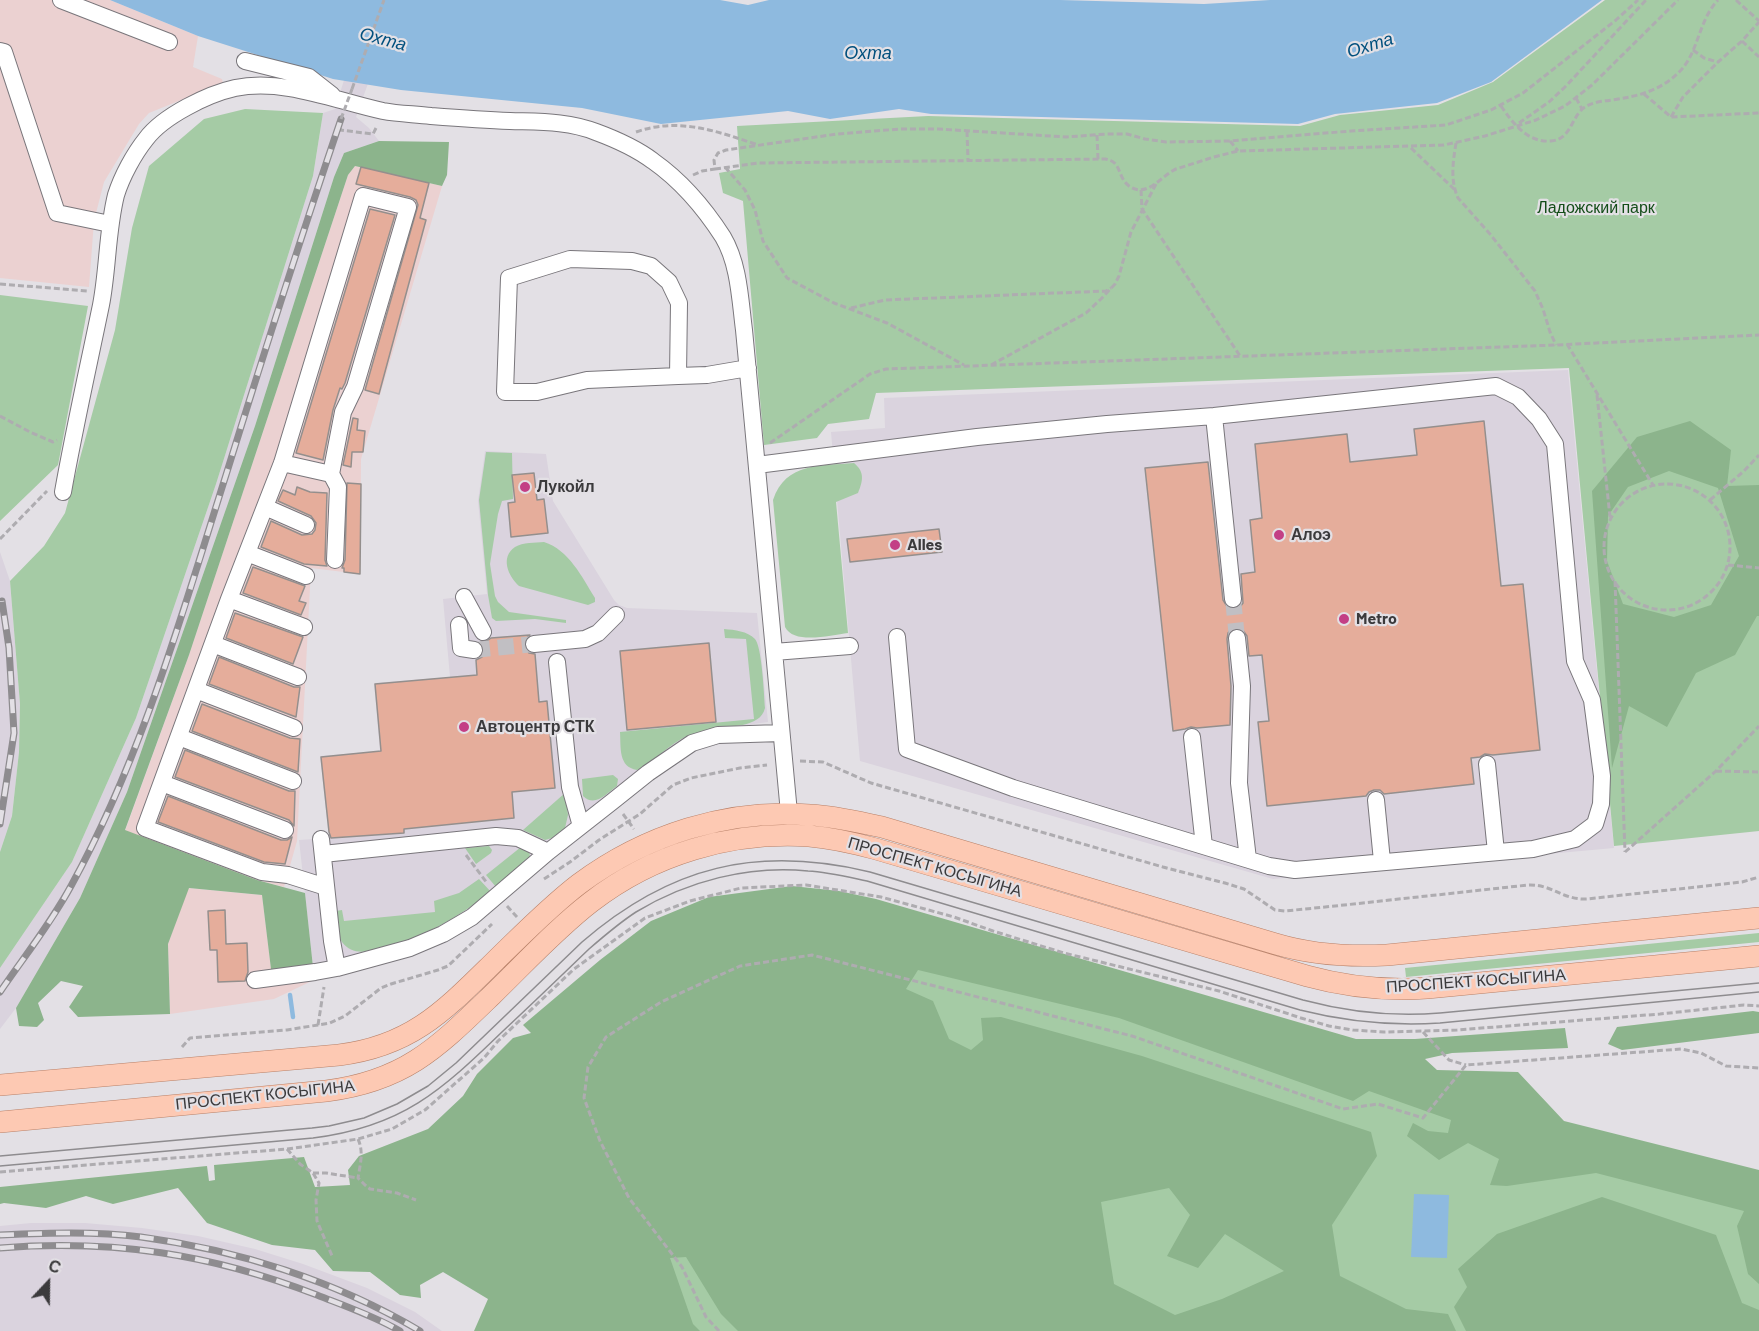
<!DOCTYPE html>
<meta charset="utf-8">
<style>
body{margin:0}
#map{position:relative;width:1759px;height:1331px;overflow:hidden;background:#e3e0e5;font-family:Barlow,sans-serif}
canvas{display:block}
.north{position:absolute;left:18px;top:1253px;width:60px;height:60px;-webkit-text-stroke:4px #e3e0e5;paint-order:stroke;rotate:22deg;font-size:16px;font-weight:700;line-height:24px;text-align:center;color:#3b3a3c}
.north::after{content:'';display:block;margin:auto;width:21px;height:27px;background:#3b3a3c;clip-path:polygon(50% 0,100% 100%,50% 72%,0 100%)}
</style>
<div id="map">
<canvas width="1759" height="1331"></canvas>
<div class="north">С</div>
</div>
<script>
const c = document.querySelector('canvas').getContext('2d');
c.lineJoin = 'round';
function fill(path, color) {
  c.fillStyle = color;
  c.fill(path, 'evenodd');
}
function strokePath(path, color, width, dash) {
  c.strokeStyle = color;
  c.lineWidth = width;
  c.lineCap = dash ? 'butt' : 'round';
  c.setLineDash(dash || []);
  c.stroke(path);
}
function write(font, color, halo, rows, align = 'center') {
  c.font = font + ' Barlow,sans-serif';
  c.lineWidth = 4.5;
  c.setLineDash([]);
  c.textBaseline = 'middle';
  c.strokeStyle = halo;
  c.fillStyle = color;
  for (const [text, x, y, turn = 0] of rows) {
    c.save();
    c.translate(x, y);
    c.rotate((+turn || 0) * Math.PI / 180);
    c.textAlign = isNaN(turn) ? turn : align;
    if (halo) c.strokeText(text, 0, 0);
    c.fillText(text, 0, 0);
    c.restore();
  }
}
const built = new Path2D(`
 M369 0H398L356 117 369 128 379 141 344 153 334 177 255 426 127 792 80 898 16 1008 0 1029V968L72 862 136 718 216 484 313 176 323 113 335 109Z
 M1568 370 1614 848 1273 879 860 761 831 432 885 428 884 398Z
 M485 451 546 454 553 501 614 600 619 605 627 608 757 613 768 722 718 729 491 896 408 944 313 966 299 840 329 838 320 756 380 751 374 683 450 677 443 599 487 594 478 501Z
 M0 552 10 581 20 704 19 752 12 816 0 852Z
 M31 1223H85L142 1228 198 1236 255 1249 303 1264 367 1288 415 1312 442 1331H0V1226Z`);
const industrial = new Path2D(`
 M0 0H110L198 36 193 67 222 79 223 83 149 113 139 124 104 182 94 221 89 287 0 278Z
 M355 166 442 186 361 459 360 574 311 568 297 841 284 887 257 880 125 831 189 655 348 175Z
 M188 888 262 895 271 968 313 967 316 979 274 999 170 1014 168 944Z`);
const green = new Path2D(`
 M1605 0H1759V831L1614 846 1569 368 876 393 869 419 828 424 817 438 764 445 743 201 723 193 719 173 740 169 737 126 928 116 1300 126 1340 115 1438 105 1493 82Z
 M245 109 323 113 313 176 216 484 136 718 72 862 0 968V852L12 816 19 752 20 704 10 581 44 546 65 513 115 330 132 228 149 166 204 119Z
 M0 295 88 306 58 465 0 521Z
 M486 452 512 453 513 499 502 501 498 514 490 564 495 596 498 602 509 612 566 620V623L535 619 496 621 492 618 488 595 479 500Z
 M854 463C865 472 863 481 858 493L836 502 848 633C831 635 794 645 785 627L773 500C786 462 820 466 854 463Z
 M544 542C569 550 582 577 595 598V602L588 605 519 586C508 576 500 557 515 547 523 542 535 543 544 542Z
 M724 629C735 630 747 631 755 639 762 647 764 695 765 708 760 729 728 725 712 729 703 731 693 734 685 737 671 744 655 759 643 768L637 770C618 767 621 747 620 732L754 719 746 639 725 638Z
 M613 775 618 779 617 786C607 793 595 808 583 796L582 779Z
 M565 793 568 815 565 828 552 838 545 840 523 830Z
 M489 846 492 850 491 853 476 864 465 848Z
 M521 847 529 850 530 857 496 887 486 875Z
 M479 879 491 892C458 917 425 937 385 947 370 951 353 957 342 942 337 935 337 920 336 911L342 910 344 921 435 912 434 901 459 893Z
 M713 901 1759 1183V1331H685L531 1033Z
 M1759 933V942L1406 977 1405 968Z`);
const forest = new Path2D(`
 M379 141 449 142 447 175 442 186 355 166 348 175 189 655 125 830 257 880 305 893 313 967 271 969 262 895 189 888 168 944 170 1014 78 1017 69 1007 83 986 61 981 38 1003 44 1020 37 1027 19 1026 16 1008 80 898 127 792 255 426 334 177 344 153Z
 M1690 421 1731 450 1727 486 1759 485V616H1757L1735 655 1696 673 1667 727 1629 706 1612 768 1592 491 1637 437ZM1669 471 1718 488 1739 556 1711 605 1674 617 1623 604 1607 561 1608 516 1628 487Z
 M792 886 839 891 876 899 1356 1039H1415L1565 1028 1568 1048 1452 1053 1425 1059 1437 1070 1518 1072 1564 1121 1759 1170V1284L1748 1274 1737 1226 1744 1211 1596 1173 1507 1186 1490 1185 1499 1159 1468 1143 1439 1160 1407 1136 1413 1123 1428 1131 1448 1133 1451 1120 1369 1091 1353 1101 1119 1018 918 970 906 989 933 1001 949 1039 971 1050 983 1040 981 1018 1001 1017 1142 1056 1371 1132 1377 1156 1332 1225 1340 1276 1406 1309 1448 1314 1456 1331H738L721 1314 686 1257 670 1258 693 1324 700 1331H474L488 1299 443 1272 420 1285 421 1298 400 1295 370 1272 333 1271 315 1250 272 1245 207 1223 178 1188 113 1204 86 1196 46 1208 4 1203 0 1204V1187L207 1166 209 1181 215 1180 214 1165 304 1157 315 1187 350 1185 348 1170 359 1156 428 1129 463 1096 477 1074 513 1038 531 1033 523 1025 600 960 651 921 709 897ZM1169 1188 1190 1215 1167 1256 1198 1268 1225 1234 1284 1271 1222 1299 1175 1315 1114 1284 1101 1202Z
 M1753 1011 1759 1012V1033L1622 1050 1608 1044 1617 1027Z
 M1602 1197 1716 1235 1742 1303 1759 1310V1331H1466L1454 1307 1467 1287 1458 1269 1497 1234Z`);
const water = new Path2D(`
 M110 0H720L748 5 769 0H1060L1204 4 1270 0H1602L1491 82 1437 103 1335 114 1298 124 931 114 899 109 830 119 788 111 661 124 582 108 401 90 333 79 198 36Z
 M1414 1194 1449 1195 1447 1258 1411 1257Z`);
const stream = new Path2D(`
 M290 995 293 1017`);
const building = new Path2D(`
 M361 167 429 183 420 218 426 220 379 394 365 390 418 205 416 200 410 197 356 184Z
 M370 209 395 215 345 383 342 389 340 388 333 410 323 460 296 453Z
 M353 418 358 419 357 430 365 431 363 452H352L351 467 343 465Z
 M1484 421 1501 586 1523 584 1540 750 1493 755 1485 754 1480 757 1471 758 1474 784 1384 794 1380 790H1374L1369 792 1366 796 1267 806 1258 722 1269 721 1262 655 1249 656 1247 636 1242 629 1236 628 1231 629 1228 633 1227 639 1231 686 1230 725 1197 728 1191 727 1185 729 1173 731 1145 468 1208 462 1223 600 1228 608 1235 609 1240 607 1243 603 1241 574 1255 572 1250 520 1262 518 1255 444 1347 434 1350 462 1417 455 1414 429Z
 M534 473 537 500 544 499 548 533 511 537 508 503 515 502 512 475Z
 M347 483 361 484 360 574 344 572V568H342L345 560Z
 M297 487 310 492 327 493 325 560 327 566 304 564 261 547 271 521 302 535 312 534 315 530 316 523 311 516 278 501 283 490 295 495Z
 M939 529 942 552 850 562 847 539Z
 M253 567 305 586 299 601 306 603 301 615 243 593Z
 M235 613 303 637 293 664 226 638Z
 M530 635 525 639 524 646 529 653 535 654 539 702 547 701 555 788 512 792 514 818 404 829V833L331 838 329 832 321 757 381 751 375 684 477 675 476 660 482 657 484 651V646L481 642 487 641 491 638Z
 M709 643 716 722 627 730 620 651Z
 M219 657 294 687H300L296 717 209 684Z
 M202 704 290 738 300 739 298 772 192 731Z
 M185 750 289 791H295L294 826 289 820 175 777Z
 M168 796 281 840H287L292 837 285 864 264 862 158 822Z
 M225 910 226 944 247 943 248 972 245 981 218 982 217 950H210L208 911Z`);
const minorTunnel = new Path2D(`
 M1233 599 1237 638
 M474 650 534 644`);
const path = new Path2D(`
 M1736 0 1759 21
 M1742 41 1759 57
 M1693 50 1704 58 1718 62 1742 41 1759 22
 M352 89 384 0
 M1644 94 1671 117 1759 113
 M1576 98 1582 109
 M1501 106C1513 123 1527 143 1551 141 1572 139 1571 116 1585 107 1593 102 1603 101 1612 100 1640 96 1663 90 1682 69 1699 49 1699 20 1718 0
 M1671 117 1683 97 1718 62
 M341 119 340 130 373 134 377 126
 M1519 123 1549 102 1566 86 1646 0
 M967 131 968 161
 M636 132C678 117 717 131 758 145
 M1097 135 1098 159
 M1230 141 1238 151
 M1456 143C1453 162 1450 180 1458 198L1490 234 1535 291 1543 309 1550 332 1556 345
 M1411 148 1454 189
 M725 167 745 190 755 210 763 241 787 278 834 303 887 323 964 365
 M715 169 758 163 1105 159C1122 161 1117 177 1129 186 1147 199 1162 175 1176 169L1214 157 1238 151 1444 145 1485 136 1536 120 1565 106 1592 85 1678 0
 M693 175 702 171 715 169 714 160 718 153 726 150 837 134 900 129H938L1066 137 1107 134H1127L1145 139 1166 142 1230 141 1351 131 1446 125 1491 110 1523 93 1616 20 1638 0
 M1141 190 1142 209 1240 356
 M0 284 88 291
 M851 308 885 300 1106 291 1111 288
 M1567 344 1653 485
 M991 365 1086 313 1101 299 1115 284 1119 276 1131 232 1156 184
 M1597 395 1610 517
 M0 416 30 432 53 442 57 440
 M770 443 870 374 886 369 1556 345 1759 335
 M1604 547a63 63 0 1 1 126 0a63 63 0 1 1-126 0Z
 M1710 500 1744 471 1759 455
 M0 539 47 491
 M1728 565 1759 568
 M1615 581 1625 852
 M800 761 823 762 871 783 1163 867 1225 883 1244 889 1275 910 1285 911 1335 906 1528 885C1552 884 1562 900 1587 899L1742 882 1759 877
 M1716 771 1759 772
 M623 814 634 829
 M1625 852 1716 771 1759 726
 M466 855 487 883
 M544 879 570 862 599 840 640 814 673 785 691 778 740 768 767 765
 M507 906 517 917
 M318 1025 324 987
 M1423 1032 1449 1060 1466 1065
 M182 1047 190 1038 287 1030 330 1023 345 1016 381 988 391 984 438 970 448 966 492 924
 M358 1139C364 1152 360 1165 358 1178L365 1185 370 1189 397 1193 416 1200
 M287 1149 300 1164 313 1173 319 1183 316 1200 317 1221 333 1258
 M0 1172 287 1149 358 1139 392 1129 425 1110 484 1058 498 1041 574 969 645 918 690 901 741 888 806 885 881 897 954 917 993 931 1064 953 1219 991 1301 1018 1329 1026 1353 1030 1384 1032 1457 1030 1660 1014 1744 1005 1759 1006
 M313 1173H326L358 1178
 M719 1331 706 1317 682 1267 629 1198 600 1141 584 1098 588 1067 606 1037 661 1002 740 966 812 955 1132 1036 1343 1109 1378 1104 1423 1118 1466 1065 1681 1049 1701 1053 1726 1066 1759 1068`);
const minor = new Path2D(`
 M61 0 169 42
 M0 51 4 52 57 213 110 224
 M245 61 309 77 332 95
 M678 376 587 380 537 392H505L509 278 570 259 632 261 651 266 669 282 679 303 678 376 707 375 748 368
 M1214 416 1233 599
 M282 463 331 474
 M757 465 977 437 1107 424 1214 416 1496 386 1518 397 1539 419 1555 444 1575 661 1592 700 1602 776 1601 804 1595 824 1575 839 1533 849 1295 870 1269 866 1013 788 907 749 897 637
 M63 492C74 430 88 368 101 305 108 269 107 231 116 195 122 176 134 154 146 139 163 116 208 94 235 88 284 78 336 101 383 111 399 114 415 114 431 116 457 118 484 120 510 121 540 122 568 121 596 132 615 139 637 149 653 161 680 180 705 209 723 237 739 264 740 299 744 330 747 361 750 393 753 425 765 554 777 684 789 813
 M265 507 306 525
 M247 553 306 576
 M464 597 483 632
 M229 599 304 627
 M459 625 461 648 474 650
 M1237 638 1242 686 1239 783 1248 859
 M213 644 298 677
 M534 644 585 639 598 633 616 615
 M774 652 850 646
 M557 662 570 787 581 826
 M196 690 294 728
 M179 737 293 781
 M1192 737 1204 846
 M1487 764 1496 852
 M162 783 285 830
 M1376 800 1382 861
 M321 839 332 941 337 968 410 948 443 934 472 917 548 852 613 801 648 773 692 743 718 735 781 733
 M323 854 496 836 518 838 548 852
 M326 887 288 875 262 872 145 828 229 599 282 463 363 196 408 207 355 387 343 412 331 474 338 487 335 560
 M255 980 315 972 337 968`);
const major = new Path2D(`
 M0 1085 339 1055C412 1046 445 1010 495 961 522 935 549 907 579 884 645 835 728 808 810 815 834 816 858 822 882 827L1276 944C1313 955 1349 957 1387 955L1759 918
 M0 1122 326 1091C405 1081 437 1048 492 995 524 964 556 929 591 902 653 854 731 831 809 836 832 838 854 843 876 849L1307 976C1347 987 1386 991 1427 988L1759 956`);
const tram = new Path2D(`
 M0 1156 312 1128 329 1126 364 1118 397 1104 428 1086 456 1063 582 942C670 866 757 845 870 872L1303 1000C1348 1012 1393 1017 1440 1013L1759 983
 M0 1166 313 1138C402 1127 441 1091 503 1031 532 1004 560 977 589 949 604 936 619 923 636 912 687 881 749 865 808 871 828 872 848 877 867 881L1300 1010C1347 1022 1392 1026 1440 1023L1759 992`);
const rail = new Path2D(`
 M0 824 14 733 9 648 2 601
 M0 992C24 957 51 923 71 886 142 757 182 614 226 475 263 356 301 237 341 119
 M0 1235C47 1233 95 1231 141 1237 238 1250 336 1281 420 1331
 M0 1248C113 1239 211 1254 317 1295 345 1306 374 1316 400 1331`);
const pathBridge = new Path2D(`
 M341 119 352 89`);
const markers = [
 [525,487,6,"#c33f85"],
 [1279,535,6,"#c33f85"],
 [895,545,6,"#c33f85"],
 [1344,619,6,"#c33f85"],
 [464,727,6,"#c33f85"]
];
const parkNames = [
 ["Ладожский парк",1596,208]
];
const poiNames = [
 ["Лукойл",537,487],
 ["Алоэ",1291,535],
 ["Alles",907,545],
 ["Metro",1356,619],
 ["Автоцентр СТК",476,727]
];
const streetNames = [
 ["ПРОСПЕКТ КОСЫГИНА",935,867,16],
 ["ПРОСПЕКТ КОСЫГИНА",1476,981,-4],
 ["ПРОСПЕКТ КОСЫГИНА",265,1095,-6]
];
const waterNames = [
 ["Охта",383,39,15],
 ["Охта",1370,45,-17],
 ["Охта",868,53]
];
fill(built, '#dad3de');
fill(industrial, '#ebd1d1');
fill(green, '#a5cba5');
fill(forest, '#8cb48c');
fill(water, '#8ebadf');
strokePath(stream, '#8ebadf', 4.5);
fill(building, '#e5ad9b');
strokePath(building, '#948f8d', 1.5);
strokePath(minorTunnel, '#c1bfc3', 16, [16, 8]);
strokePath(minor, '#79767b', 18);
strokePath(major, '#b88068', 22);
strokePath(path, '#aeacb0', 3, [6, 3]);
strokePath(minor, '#fff', 16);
strokePath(major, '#fdc9b3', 21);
strokePath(tram, '#8e8c8f', 1.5);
strokePath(rail, '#8e8c8f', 7);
strokePath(rail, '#e3e0e5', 4.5, [14]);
strokePath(pathBridge, '#aeacb0', 3, [6, 3]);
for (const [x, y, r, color] of markers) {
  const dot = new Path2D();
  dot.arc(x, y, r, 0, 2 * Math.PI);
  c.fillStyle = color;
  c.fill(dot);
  strokePath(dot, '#e3e0e5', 2);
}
write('16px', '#144d19', '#e3e0e5', parkNames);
write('bold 16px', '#3b3a3c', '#e3e0e5', poiNames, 'left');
write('16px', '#3b3a3c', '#e3e0e5', streetNames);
write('italic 18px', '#02507e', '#e3e0e5', waterNames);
</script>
